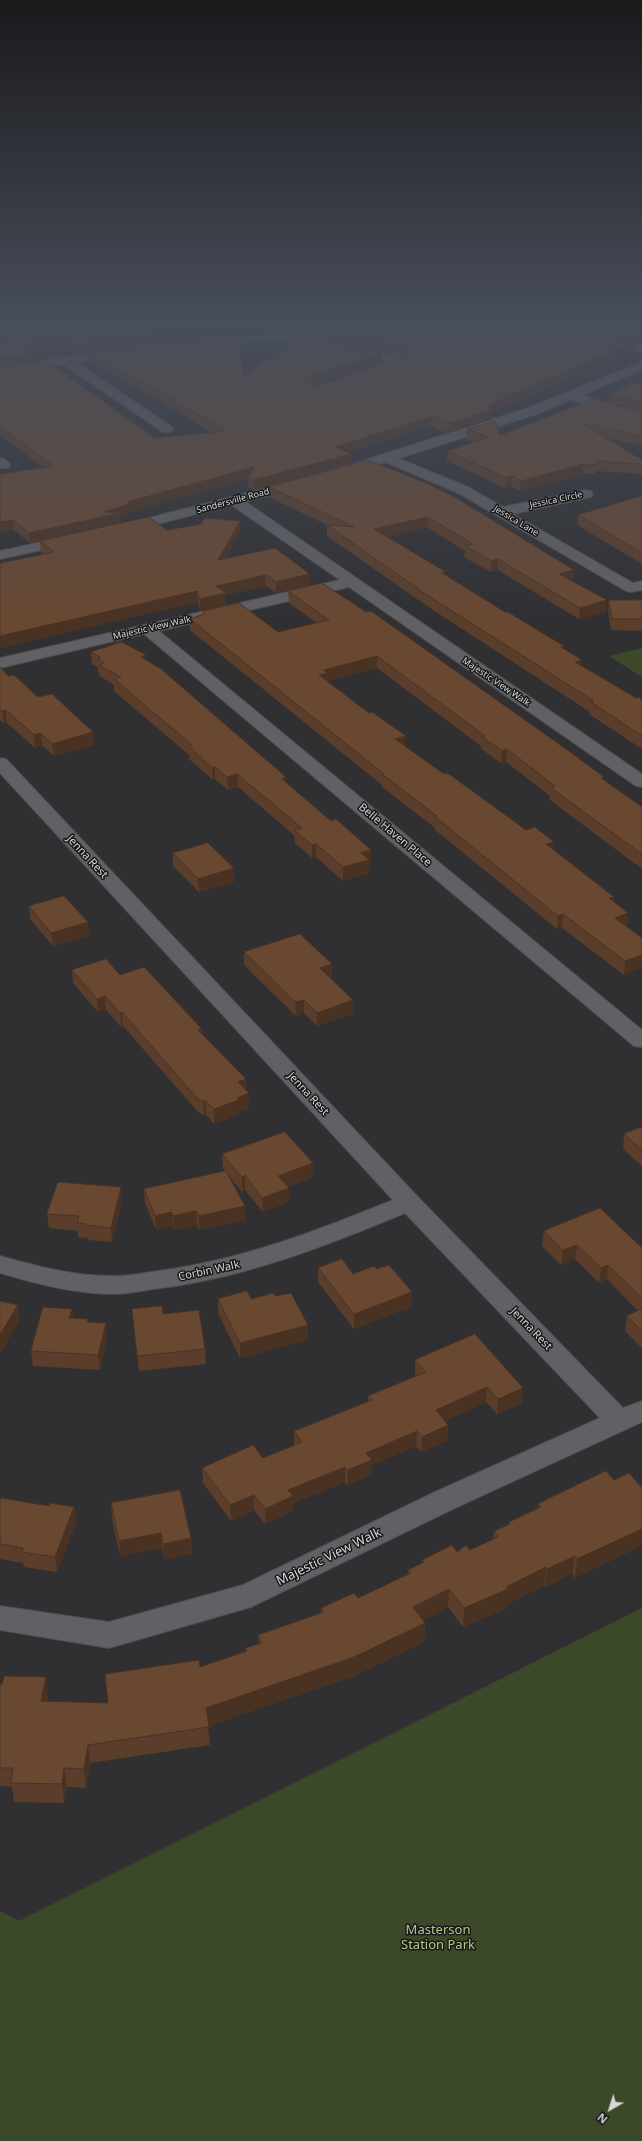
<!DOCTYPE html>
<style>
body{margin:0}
#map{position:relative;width:642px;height:2141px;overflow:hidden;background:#303033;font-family:"Noto Sans",sans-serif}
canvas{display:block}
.north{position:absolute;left:590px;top:2089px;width:40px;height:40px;-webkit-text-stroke:3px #181819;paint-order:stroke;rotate:219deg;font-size:11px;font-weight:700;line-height:16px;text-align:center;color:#d7d7d9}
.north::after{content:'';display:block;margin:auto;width:14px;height:18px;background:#d7d7d9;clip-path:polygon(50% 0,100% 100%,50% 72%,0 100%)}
</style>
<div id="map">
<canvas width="642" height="2141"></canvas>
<div class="north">N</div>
</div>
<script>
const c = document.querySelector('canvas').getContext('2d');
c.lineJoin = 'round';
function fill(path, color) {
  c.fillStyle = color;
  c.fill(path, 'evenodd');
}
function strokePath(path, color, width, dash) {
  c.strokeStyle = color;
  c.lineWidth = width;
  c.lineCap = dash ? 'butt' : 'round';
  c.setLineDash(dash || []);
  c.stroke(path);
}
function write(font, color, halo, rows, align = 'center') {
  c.font = font + ' "Noto Sans",sans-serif';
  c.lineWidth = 3;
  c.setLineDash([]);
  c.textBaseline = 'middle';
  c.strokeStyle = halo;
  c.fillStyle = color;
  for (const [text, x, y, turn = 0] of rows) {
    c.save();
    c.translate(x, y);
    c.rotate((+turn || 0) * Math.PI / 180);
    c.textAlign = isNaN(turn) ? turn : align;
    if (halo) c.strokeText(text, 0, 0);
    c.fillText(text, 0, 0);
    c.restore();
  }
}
const green = new Path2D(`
 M642 648V677L609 656Z
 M642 1608V2141H0V1911L19 1921Z`);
const street = new Path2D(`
 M347 325H366L320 339 210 343 204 340 210 337 320 333Z
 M606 338 642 345V351L602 343 600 341 602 339Z
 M118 348 124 351 122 353 75 362 171 426 173 429 171 432H163L63 364 0 376V368Z
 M354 348 402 357 408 360 406 362 380 371 376 369 374 367 376 365 388 361 350 353 348 351 350 349Z
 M571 392 642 413V421L567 399 565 396 567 393Z
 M388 454 468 487 503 507 586 490 591 491 593 494 591 497 513 514 633 583 642 581V590L631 592 626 591 458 493 383 461 381 458Z
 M0 458 5 459 10 465 8 468H0Z
 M235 497 240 498 642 774V787L636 786 349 587 159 631 642 1030V1047L634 1046 144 634 0 668V658L340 580 230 504 228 501 230 498Z
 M0 758 6 759 417 1196 623 1408 642 1401V1422L455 1508 251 1607 109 1648 0 1630V1606L109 1622 243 1585 435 1492 600 1418 405 1213C326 1246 246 1277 161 1288 145 1290 128 1294 113 1294 75 1294 36 1284 0 1273V1256C36 1266 73 1276 110 1276 126 1277 143 1273 158 1271 241 1260 317 1231 393 1200L0 773Z`);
const secondary = new Path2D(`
 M642 362V370L537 414 350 474H340L338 471 340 468 528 408Z
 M298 480 305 484 303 487 126 532 119 528 121 525Z
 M69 536 74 537 76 540 74 543 0 559V551Z`);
const wall = new Path2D(`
 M0 325 239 333 160 340 75 354 44 336 33 353 34 361 0 366Z
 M561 325H642V343Z
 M335 329 634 351 490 413V420L448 433 430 426 348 452 351 463 340 467 254 490 248 487V479L130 512V514L120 517 121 523 30 543 14 530 0 533 44 468 0 435V369L155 438 212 433 162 402 88 361V353L244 376 350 346 382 353V361L314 384 317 386 403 356 357 347 335 337Z
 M642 381V411L610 402 611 393Z
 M642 412V446L606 438 642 460V474L595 471 594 474H583L520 491 511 486 505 488 447 461 448 451 474 442 466 439 467 429 500 435Z
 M368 460 574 570 573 582 606 612 579 619 498 570 491 572 464 557 465 551 427 527 387 537 446 575 505 612 564 646V649L581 665 636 698 642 700V749L589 714 590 712 430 608 327 536V525L269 497V487Z
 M642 496V564L577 525 578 515Z
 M240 521V531L225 559 310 585 276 593 266 586 226 595V605L200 611 198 602 0 648V563L44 554 41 552 40 541 167 530Z
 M288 591 604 780 642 807V868L634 863 550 800V796L506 762 501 763 481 749V746L377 668 327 681 405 747 553 849 614 897 613 902 628 913 627 927 642 938 624 975 562 928 557 929 434 829V827L382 787V785L190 630V619L203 614V611L278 632 317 623 289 603Z
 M609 600H642V631L611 630 608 611Z
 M91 652 146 660 286 782 371 863H369V873L343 881 316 857 312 858 295 843 294 835 238 787 228 790 215 779 213 780 189 759V755L114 691V685L100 676 99 672 98 671V667L92 664Z
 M0 667 8 676 38 697 94 745 54 756 42 745 35 748 7 723 4 724 0 720Z
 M173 853 234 868V882L199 892 173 866Z
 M29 906 89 936 53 946 30 919Z
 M244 952 332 964V978H330L353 1000V1014L317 1026 304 1013 296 1016 244 965Z
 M72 970 120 975 202 1034 247 1091 249 1108 239 1111V1114L214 1124 206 1114 204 1115 198 1112 123 1026 121 1027 106 1010 98 1012 73 983Z
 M642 1127V1166L623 1149 624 1134Z
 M222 1154 313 1177 288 1187 289 1188V1202L263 1212 245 1190 242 1192 228 1175 245 1221 199 1230 197 1225 174 1230 173 1226 156 1230 145 1203 144 1189 225 1171 223 1169Z
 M122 1202 112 1242 88 1240V1238L78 1237V1231L49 1228 47 1214Z
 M544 1231 642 1248V1348L625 1331 627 1316 638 1311 607 1279 599 1283 575 1259 561 1265 542 1246Z
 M318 1268 353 1274 411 1307 354 1329 318 1282Z
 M275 1296 308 1325V1340L240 1358 218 1313V1299H251Z
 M72 1309 73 1319 88 1322 107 1338 100 1370 33 1366 31 1351Z
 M132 1309 163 1314 205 1349 206 1364 139 1371Z
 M475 1334 522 1403 497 1414 486 1402 445 1421 448 1425V1440L421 1452 416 1446 372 1465 371 1475 347 1485 345 1482 293 1503V1511L265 1524 254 1510 231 1521 203 1483 202 1468 263 1458 294 1445V1431L368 1402V1396L416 1376 415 1375V1360Z
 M606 1471 575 1578 572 1574 545 1587 544 1586 507 1604V1608L463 1627 448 1607 423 1620 425 1623 424 1642 354 1676 208 1726 210 1745 90 1763 86 1788 67 1787 64 1803 14 1802 12 1787 0 1786V1684L48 1695 47 1701 108 1703 200 1667 246 1652 245 1648 259 1644 258 1635 321 1613V1608L358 1598 408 1574V1570L422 1563V1560L470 1550 493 1539 494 1531 508 1525 509 1522 538 1508V1504Z
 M0 1500 49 1506 74 1507 76 1522 57 1572 24 1567 23 1563 0 1559Z
 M111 1503 191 1538 192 1554 164 1559 162 1548 120 1556 112 1518Z`);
const shadedWall = new Path2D(`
 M232 325H238L239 333 160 340 75 354V345L159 331Z
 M318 325H340L318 332Z
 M43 328 44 336 33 353 34 361 0 366V358L29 349Z
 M635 342 634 351 490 413V420L448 433 449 423 488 405Z
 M382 353V361L313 385 310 381 313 376Z
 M431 417 430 426 335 456V447Z
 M351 454V463L254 490 253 480Z
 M583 464V474L520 491 521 481Z
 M254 467 248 477V479L130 512V514L120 517 121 523 30 543 29 533 104 512 127 502Z
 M512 476 511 486 505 488 506 478Z
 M428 517 427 527 373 540 374 529Z
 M13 520 14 530 0 533V522Z
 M240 521V531L218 572V560Z
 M498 559V570L491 572 492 561Z
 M574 570 573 582 558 585 559 574Z
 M310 574V585L276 593V582Z
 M266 575V586L226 595V605L200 611V599L216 586Z
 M197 591 198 602 0 648V636Z
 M607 600 606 612 579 619 580 608Z
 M146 655V667L141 657Z
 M377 656V668L327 681 319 675 324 670Z
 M582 660 581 672 575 662Z
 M6 710 7 723 4 724 2 711Z
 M93 732 94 745 54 756 52 744Z
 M41 733 42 745 35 748 34 735Z
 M406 736 405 749 395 739Z
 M507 749 506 762 501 763 502 751Z
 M215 767V779L213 780 212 768Z
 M237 774 238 787 228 790 227 777Z
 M286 777V790L282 779Z
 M554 842 553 855 546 844Z
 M316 844V857L312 858V845Z
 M371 850V863H369V873L343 881V867L361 853Z
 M234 868V882L199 892 198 879Z
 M614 897 612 910 609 898Z
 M628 913 627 927 615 918Z
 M563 914 562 928 557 929 558 916Z
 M88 922 89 936 53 946 51 933Z
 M642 955V968L624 975 625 961Z
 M332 964V978L320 982V968Z
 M105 996 106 1010 98 1012 97 999Z
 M304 1000V1013L296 1016 295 1002Z
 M353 1000V1014L317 1026V1013Z
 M122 1012 123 1026 121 1027 120 1013Z
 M202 1029V1043L198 1030Z
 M246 1079 247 1093 238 1082Z
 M249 1093V1108L239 1111V1114L214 1124V1109L237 1098Z
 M205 1100 206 1114 204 1115 203 1101Z
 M313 1163V1177L279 1190 278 1176Z
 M245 1175V1190L242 1192V1177Z
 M121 1187 122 1202 112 1242 111 1228Z
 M289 1188V1202L263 1212 262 1198Z
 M245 1206V1221L199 1230V1216Z
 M196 1211 197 1225 174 1230 173 1216Z
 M172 1212 173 1226 156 1230 155 1216Z
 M577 1245 575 1259 561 1265 563 1250Z
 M608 1265 607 1279 599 1283 601 1268Z
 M412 1292 411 1307 354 1329V1314Z
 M18 1305 20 1320 0 1354V1335Z
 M72 1309 73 1324 69 1318Z
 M106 1323 107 1338 100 1370 98 1355Z
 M308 1325V1340L240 1358V1343Z
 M487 1387 486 1402 435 1425 436 1410Z
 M523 1388 522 1403 497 1414 498 1399Z
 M448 1425V1440L421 1452 422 1437Z
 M417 1431 416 1446 372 1465 371 1475 347 1485 348 1470 366 1453Z
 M345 1467V1482L293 1503V1511L265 1524V1509L288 1490Z
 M254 1495V1510L231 1521 230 1505Z
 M74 1507 76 1522 57 1572 55 1557Z
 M642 1529V1546L575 1578 577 1559Z
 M161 1533 162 1548 120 1556 119 1541Z
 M191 1538 192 1554 164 1559 163 1544Z
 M575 1556 572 1574 545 1587 547 1569Z
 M546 1567 544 1586 507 1604V1608L463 1627 464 1608Z
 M449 1589 448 1607 412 1626 413 1607Z
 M425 1623 424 1642 354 1676 207 1726 206 1708Z
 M46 1677 48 1695 44 1719 41 1701Z
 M88 1745 90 1763 86 1788 84 1769Z
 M64 1768 67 1787 64 1803 62 1784Z`);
const building = new Path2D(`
 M0 325H232L159 331 75 345 43 328 29 349 33 352 0 358V340L16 337 0 333Z
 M345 325H555L635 342 488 405 490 411 449 423 431 417 335 447 351 454 340 457 253 480 248 477 254 467 127 502 129 504 104 512 120 513 29 533 13 520 0 522V474L54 466 0 426V369L45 360 155 438 225 431 162 393 88 353 160 340 239 334 244 376 305 332H318L350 346 382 353 313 376 310 381 317 386 407 355 410 351 402 347 358 338 335 329Z
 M600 325H642V335Z
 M642 381V402L611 393Z
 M594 399 642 412V436L581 423 642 460V464L596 461 595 465 583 464 521 481 512 476 506 478 448 451 489 437 467 429 495 421 500 435Z
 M368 460 426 483 453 496 574 570 559 574 607 600 580 608 498 559 492 561 465 546 473 544 428 517 374 529 446 572 442 573 505 612H508L564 646 561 647 582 660 575 662 636 698 638 697 642 700V736L591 702 594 701 430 597 327 525 354 527 269 487Z
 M642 496V553L578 515Z
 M149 517 167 530 201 524 205 518 240 521 218 560 275 548 310 574 276 582 266 575 216 586 226 593 200 599 197 591 0 636V563L54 552 40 541Z
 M322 583 366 612 371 611 573 754 604 777 601 778 642 807V854L551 788 555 786 507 749 502 751 482 737 485 736 377 656 324 670 327 673 319 675 369 713 372 712 406 736 395 739 444 774 447 773 453 777 526 830 535 827 554 842 546 844 614 897 609 898 628 913 615 918 642 938V955L625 961 563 914 558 916 434 816H437L382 774H384L190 619 204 614 203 611 239 603 278 632 329 620 288 591Z
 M609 600H642V619H612Z
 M122 642 146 655 141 657 161 669 286 777 282 779 331 821 336 819 371 850 361 853 369 860 343 867 316 844 312 845 294 830 302 828 237 774 227 777 215 767 212 768 189 746 192 745 114 679 121 677 99 665 104 663 97 659 101 658 91 652Z
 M0 667 8 676 14 675 38 697 52 694 93 732 52 744 41 733 34 735 6 710 2 711 0 709Z
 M208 843 234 868 198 879 173 853Z
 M64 896 88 922 51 933 29 906Z
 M300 934 332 964 320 968 353 1000 317 1013 304 1000 295 1002 244 952Z
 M106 959 120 975 144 967 202 1029 198 1030 246 1079 238 1082 249 1093 237 1098 239 1100 214 1109 205 1100 203 1101 197 1098 122 1012 120 1013 105 996 97 999 72 970Z
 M642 1127V1150L624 1134Z
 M285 1132 313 1163 278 1176 289 1188 262 1198 245 1175 242 1177 222 1154Z
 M226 1171 245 1206 199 1216 196 1211 173 1216 172 1212 155 1216 144 1189Z
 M58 1182 121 1187 111 1228 87 1225V1224L77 1223 79 1216 47 1214Z
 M600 1208 642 1248V1298L608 1265 601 1268 577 1245 563 1250 544 1231Z
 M342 1259 353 1274 374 1266 377 1269 389 1265 412 1292 354 1314 318 1268Z
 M247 1291 251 1299 273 1293 275 1296 291 1293 308 1325 240 1343 218 1299Z
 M0 1301 18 1305 0 1335Z
 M162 1306 163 1314 199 1310 205 1349 137 1356 132 1309Z
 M43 1307 72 1309 69 1318 88 1319 87 1322 106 1323 98 1355 31 1351Z
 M642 1309V1331L627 1316Z
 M475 1334 523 1388 498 1399 487 1387 436 1410 448 1425 422 1437 417 1431 366 1453 372 1460 348 1470 345 1467 288 1490 293 1496 265 1509 254 1495 230 1505 202 1468 253 1445 263 1458 302 1442 294 1431 372 1400 368 1396 426 1372 415 1360Z
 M606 1471 614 1480 629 1473 642 1488V1529L577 1559 575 1556 547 1569 546 1567 506 1587 508 1589 464 1608 449 1589 413 1607 425 1623 354 1657 206 1708 209 1727 88 1745 84 1769 64 1768 62 1784 11 1783 13 1768H0V1684H2L4 1676 46 1677 41 1701 108 1703 105 1674 199 1660 200 1667 247 1651 245 1648 262 1643 258 1635 324 1612 321 1608 354 1593 358 1598 411 1573 408 1570 424 1562 422 1560 452 1545 457 1552 466 1545 470 1550 498 1537 494 1531 510 1524 509 1522 541 1507 538 1504Z
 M180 1490 191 1538 163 1544 161 1533 119 1541 111 1503Z
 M1 1498 49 1506 50 1503 74 1507 55 1557 22 1552 23 1548 0 1544V1500Z`);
const farStreetnames = [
 ["Jessica Circle",556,500,-12],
 ["Sandersville Road",233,501,-15],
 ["Jessica Lane",516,521,31],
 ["Majestic View Walk",152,628,-13],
 ["Majestic View Walk",496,682,34]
];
const streetNames = [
 ["Belle Haven Place",395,835,40],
 ["Jenna Rest",87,857,47],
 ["Jenna Rest",308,1094,47],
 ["Corbin Walk",209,1271,-12],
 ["Jenna Rest",531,1329,46]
];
const nearStreetnames = [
 ["Majestic View Walk",329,1557,-26]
];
const nearParknames = [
 ["Masterson",438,1930],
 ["Station Park",438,1945]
];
fill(green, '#3c4929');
strokePath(street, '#4d4d50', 2);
strokePath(secondary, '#4d4d50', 2);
fill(street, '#616165');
fill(secondary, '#616165');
fill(wall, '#5a3e2b');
fill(shadedWall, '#4a3223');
fill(building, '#694832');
strokePath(building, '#4a3223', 1);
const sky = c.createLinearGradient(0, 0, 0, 625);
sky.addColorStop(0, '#1a1a1c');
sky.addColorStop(0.52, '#484e5b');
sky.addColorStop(1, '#484e5b00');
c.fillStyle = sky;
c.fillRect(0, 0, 642, 625);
write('9px', '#d7d7d9', '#181819', farStreetnames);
write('11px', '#d7d7d9', '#181819', streetNames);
write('13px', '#d7d7d9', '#181819', nearStreetnames);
write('13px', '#b1ca8c', '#181819', nearParknames);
</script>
